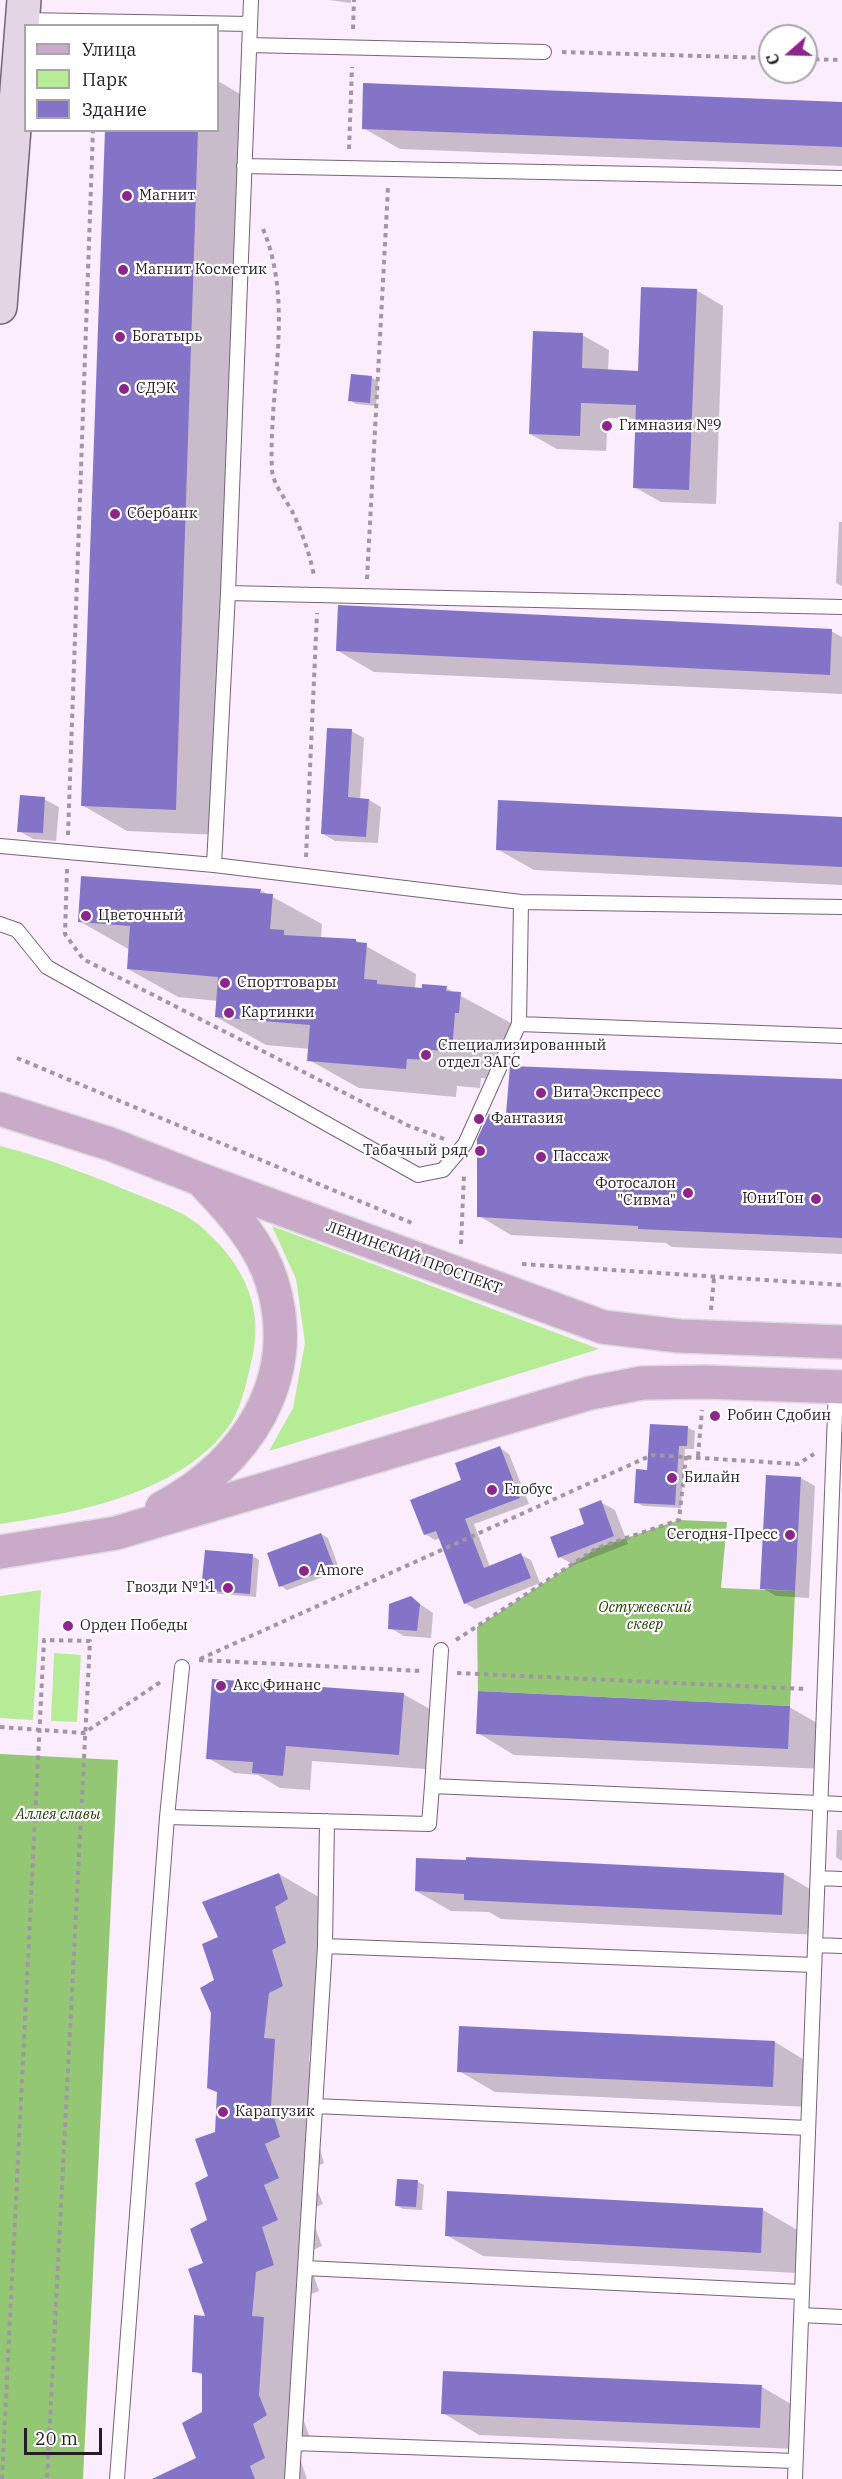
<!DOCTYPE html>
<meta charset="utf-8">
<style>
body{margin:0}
#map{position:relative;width:842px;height:2479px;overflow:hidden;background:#fbecfe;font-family:"IBM Plex Serif",serif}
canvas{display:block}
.legend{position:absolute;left:24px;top:24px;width:195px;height:108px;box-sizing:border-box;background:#fff;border:2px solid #a8a5a9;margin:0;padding:8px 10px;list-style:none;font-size:18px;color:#261d27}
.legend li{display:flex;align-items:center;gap:12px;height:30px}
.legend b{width:30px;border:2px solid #a8a5a9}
.north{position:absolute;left:758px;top:24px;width:60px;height:60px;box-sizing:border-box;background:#fff;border:2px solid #a8a5a9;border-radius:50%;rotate:250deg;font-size:16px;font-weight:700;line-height:24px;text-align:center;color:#261d27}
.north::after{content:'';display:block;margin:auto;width:21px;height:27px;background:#8d268c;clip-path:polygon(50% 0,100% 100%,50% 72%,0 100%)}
.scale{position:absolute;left:24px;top:2428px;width:78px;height:27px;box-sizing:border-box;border:3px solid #261d27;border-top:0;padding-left:8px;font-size:18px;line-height:21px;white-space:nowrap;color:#261d27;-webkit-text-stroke:4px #fff;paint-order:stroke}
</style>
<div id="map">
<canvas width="842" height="2479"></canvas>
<ul class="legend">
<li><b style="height:8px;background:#c9aac8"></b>Улица</li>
<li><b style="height:16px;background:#b7ec97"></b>Парк</li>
<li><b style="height:16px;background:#8474c7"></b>Здание</li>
</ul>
<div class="north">С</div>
<div class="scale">20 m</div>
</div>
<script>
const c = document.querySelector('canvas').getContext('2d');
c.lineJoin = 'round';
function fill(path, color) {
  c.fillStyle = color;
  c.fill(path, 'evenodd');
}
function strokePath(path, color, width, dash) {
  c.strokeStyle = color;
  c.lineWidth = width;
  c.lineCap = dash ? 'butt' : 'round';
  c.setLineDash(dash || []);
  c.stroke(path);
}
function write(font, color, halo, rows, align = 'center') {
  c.font = font + ' "IBM Plex Serif",serif';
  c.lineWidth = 4.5;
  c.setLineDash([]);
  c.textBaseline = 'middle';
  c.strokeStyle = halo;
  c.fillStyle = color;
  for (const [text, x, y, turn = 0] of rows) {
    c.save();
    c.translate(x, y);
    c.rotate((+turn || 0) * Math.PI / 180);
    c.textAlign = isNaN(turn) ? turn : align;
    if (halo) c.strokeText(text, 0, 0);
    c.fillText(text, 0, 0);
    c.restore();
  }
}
const green = new Path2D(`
 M0 1146C49 1158 94 1177 141 1196 160 1204 182 1211 198 1224 238 1258 264 1300 253 1354 248 1375 243 1404 231 1423 184 1493 77 1513 0 1524Z
 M272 1226 599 1349 269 1451 293 1408 305 1343 296 1279Z
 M41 1590 33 1720 0 1718V1596Z
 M54 1653 81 1655 77 1722 51 1721Z`);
const forest = new Path2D(`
 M679 1520 727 1522 721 1588 795 1591 790 1706 478 1691 477 1627 597 1548Z
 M0 1754 118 1760 83 2479H0Z`);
const shadow = new Path2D(`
 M329 0H351V3Z
 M218 81 245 97 221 835 127 831 82 805 107 130H218Z
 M842 103V166L400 149 363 128Z
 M696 290 723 306 716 504 661 502 634 487 637 419 608 418 606 451 557 449 530 434 582 335 609 350 608 371 639 372Z
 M371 377 378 381 376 406 356 404 350 400Z
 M839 522H842V586L836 583Z
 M831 631 842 637V694L374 672 338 651Z
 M351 731 364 738 360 800H369L381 807 378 843 335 841 323 834Z
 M44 799 59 807 56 841 33 839 19 831Z
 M842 818V885L534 870 497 849Z
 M260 890 322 924 321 939 355 940 416 974 415 989 446 988 511 1023 509 1041 505 1040 501 1080 481 1078 480 1088 457 1086 456 1097 359 1088 309 1060 310 1049 266 1045 216 1017 218 1001 178 997 128 969 130 950 79 921Z
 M842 1080V1254L672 1247 666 1243 511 1235 479 1216 508 1115Z
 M651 1426 688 1428 695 1431 694 1449H685L681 1508 643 1506 636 1502 649 1472Z
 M500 1448 509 1454 529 1504 474 1524 490 1567 521 1555 531 1560 540 1583 475 1609 465 1603 440 1538 435 1540 425 1534 463 1481Z
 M801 1478 815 1486 809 1598 776 1596 762 1588Z
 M600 1502 615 1510 628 1544 574 1565 560 1557Z
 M321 1534 328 1538 340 1571 287 1590 281 1586Z
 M253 1556 259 1560 256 1597 209 1593 203 1589Z
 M411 1598 433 1613 431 1638 404 1636 390 1628Z
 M403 1694 430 1709 426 1769 312 1761 310 1790 280 1788 258 1775 234 1773 208 1758Z
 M789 1707 826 1728 824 1769 514 1755 478 1733Z
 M837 1830H842V1861L836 1857Z
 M279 1874 324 1900 330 1969 316 1975 328 2012 314 2019 309 2061 319 2067 315 2133 324 2163 309 2170 323 2204 309 2210 322 2246 306 2253 319 2291 301 2298 297 2338 308 2345 304 2421 311 2441 297 2450 307 2479H186L198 2458 203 2412 204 2376 194 2371 207 2317 205 2263 219 2093 209 2088 220 1937Z
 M784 1874 819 1894 817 1935 501 1919 489 1912 451 1911 416 1891Z
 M775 2042 811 2064 809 2107 495 2092 459 2071Z
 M418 2182 424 2185 422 2210 403 2209 396 2205Z
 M763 2210 799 2231 797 2273 483 2256 446 2235Z
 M444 2373 762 2387 798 2408 796 2449 479 2435 443 2413Z`);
const building = new Path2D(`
 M363 83 842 102V147L362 129Z
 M105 130H198L176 810 81 806Z
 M641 287 697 289 689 490 633 488 636 405 581 403 580 436 529 434 533 331 583 333 582 368 638 371Z
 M351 374 372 376 370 403 348 401Z
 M338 605 832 629 830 675 336 651Z
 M327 728 352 729 348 797 369 799 366 837 321 834Z
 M20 795 45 797 43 833 17 832Z
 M498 800 842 817V867L496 850Z
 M81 876 261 889 260 893 273 894 270 929 284 930V935L356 939V942L367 943 364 979 377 980V984L422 988V984L447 986 446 991 461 992 459 1013H455L452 1052 432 1050 431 1060 407 1059 406 1069 307 1061 310 1025 215 1017 218 977 127 969 130 926 78 922Z
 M510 1066 842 1079V1238L638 1229V1226L477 1217V1139L489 1114H506Z
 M650 1424 688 1426 687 1446H679L675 1505 634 1503 636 1469 647 1470Z
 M500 1446 520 1498 465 1519 484 1568 521 1553 531 1578 464 1604 436 1531 424 1535 410 1500 461 1480 455 1463Z
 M766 1475 801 1477 795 1591 760 1589Z
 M601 1500 614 1536 558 1558 550 1537 584 1524 579 1509Z
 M321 1533 334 1567 279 1587 267 1553Z
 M205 1550 253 1554 250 1594 201 1590Z
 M411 1596 420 1604 417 1631 388 1629 389 1604Z
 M212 1679 404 1693 399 1755 286 1746 283 1776 252 1773 253 1762 206 1759Z
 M478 1691 790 1706 788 1749 476 1734Z
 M466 1857 784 1873 782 1915 464 1900V1894L415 1891 416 1858 466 1860Z
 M279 1873 288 1899 275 1907 286 1943 272 1950 283 1986 269 1993 264 2038 275 2039 271 2107 280 2137 265 2144 279 2178 264 2185 278 2220 262 2227 274 2265 256 2272 252 2316 264 2317 259 2395 267 2415 253 2424 265 2458 250 2466 255 2479H152L196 2458 182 2423 202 2412V2373L192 2372 194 2315 205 2316 188 2269 203 2263 190 2229 207 2220 195 2183 208 2176 195 2139 215 2132 217 2092 207 2088 211 2013 200 1988 214 1980 202 1944 218 1937 202 1902Z
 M459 2026 775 2041 773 2087 457 2072Z
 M397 2179 418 2180 416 2207 395 2206Z
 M447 2191 763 2208 761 2253 445 2236Z
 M443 2371 762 2385 760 2428 441 2414Z`);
const path = new Path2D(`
 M353 29 354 0
 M562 52 770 58
 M806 59 842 60
 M349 149 352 67
 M263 229C295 305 268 391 272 470 273 485 288 502 294 515 303 535 310 555 314 576
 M367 579 388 188
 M68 835 93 130
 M306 857 317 613
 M67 869 65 934 83 959 407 1125 444 1139
 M17 1058 412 1223
 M461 1244 464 1175
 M522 1264 842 1285
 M711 1310 714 1278
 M698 1456 702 1410
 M456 1640 597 1548 679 1520 686 1456
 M200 1659 652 1455 798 1464 814 1454
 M199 1660 422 1671
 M457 1673 806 1689
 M0 1727 84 1733 162 1681
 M2 2479 44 1640 90 1641 47 2479`);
const lane = new Path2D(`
 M23 20 250 24
 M249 45 544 52
 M244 166 842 178
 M228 593 842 607
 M0 846 214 865 228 593 251 0
 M214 865 521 902 842 907
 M521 902 519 1024 842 1036
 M0 924 17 930 47 967 418 1175 443 1170 465 1144 519 1024
 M432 1786 441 1650
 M167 1817 429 1824 432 1786 842 1804
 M818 1878 842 1879
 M815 1945 842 1946
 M325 1946 814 1965
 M315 2106 808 2128
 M305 2268 802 2292
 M801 2315 842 2317
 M294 2443 795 2461
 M117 2479 167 1817 182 1667
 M292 2479 325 1946 327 1821
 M795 2479 836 1387`);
const secondary = new Path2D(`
 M0 307 24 0`);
const primary = new Path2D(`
 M0 1109 110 1144 202 1180 603 1327 679 1336 842 1342
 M162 1508C246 1463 302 1380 272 1282 261 1245 232 1212 206 1185
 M0 1552 116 1533 590 1393 642 1383 705 1382 842 1387`);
const markers = [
 [127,196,6,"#8d268c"],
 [123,270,6,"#8d268c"],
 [120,337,6,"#8d268c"],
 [124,389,6,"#8d268c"],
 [607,426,6,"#8d268c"],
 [115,514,6,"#8d268c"],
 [86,916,6,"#8d268c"],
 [225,983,6,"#8d268c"],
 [229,1013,6,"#8d268c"],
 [426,1055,6,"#8d268c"],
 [541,1093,6,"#8d268c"],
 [479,1119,6,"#8d268c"],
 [480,1151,6,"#8d268c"],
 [541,1157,6,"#8d268c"],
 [688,1193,6,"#8d268c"],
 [816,1199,6,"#8d268c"],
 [715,1416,6,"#8d268c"],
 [672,1478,6,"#8d268c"],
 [492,1490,6,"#8d268c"],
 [790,1535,6,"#8d268c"],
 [304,1571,6,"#8d268c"],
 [228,1588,6,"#8d268c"],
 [68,1626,6,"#8d268c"],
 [221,1686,6,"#8d268c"],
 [223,2112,6,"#8d268c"]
];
const poiNames = [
 ["Магнит",139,196],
 ["Магнит Косметик",135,270],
 ["Богатырь",132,337],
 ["СДЭК",136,389],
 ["Гимназия №9",619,426],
 ["Сбербанк",127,514],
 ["Цветочный",98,916],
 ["Спорттовары",237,983],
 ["Картинки",241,1013],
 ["Специализированный",438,1046],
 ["отдел ЗАГС",438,1063],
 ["Вита Экспресс",553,1093],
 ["Фантазия",491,1119],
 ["Табачный ряд",468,1151,"right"],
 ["Пассаж",553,1157],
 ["Фотосалон",676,1184,"right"],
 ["\"Сивма\"",676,1201,"right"],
 ["ЮниТон",804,1199,"right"],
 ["Робин Сдобин",727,1416],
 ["Билайн",684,1478],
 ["Глобус",504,1490],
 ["Сегодня-Пресс",778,1535,"right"],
 ["Amore",316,1571],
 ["Гвозди №11",216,1588,"right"],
 ["Орден Победы",80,1626],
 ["Акс Финанс",233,1686],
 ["Карапузик",235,2112]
];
const streetNames = [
 ["ЛЕНИНСКИЙ ПРОСПЕКТ",414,1258,20]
];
const parkNames = [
 ["Остужевский",645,1608],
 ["сквер",645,1625],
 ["Аллея славы",58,1815]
];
fill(green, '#b7ec97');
fill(forest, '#94c773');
fill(shadow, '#0003');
fill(building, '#8474c7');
strokePath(lane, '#78627c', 16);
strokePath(secondary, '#78627c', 36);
strokePath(primary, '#dcdbdc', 36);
strokePath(path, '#a295a4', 4, [4.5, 4.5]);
strokePath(lane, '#fff', 14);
strokePath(secondary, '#e4d5e4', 33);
strokePath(primary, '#c9aac8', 33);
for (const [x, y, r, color] of markers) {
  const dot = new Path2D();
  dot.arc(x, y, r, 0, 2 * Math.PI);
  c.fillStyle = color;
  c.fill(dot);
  strokePath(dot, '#fff', 2);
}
write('15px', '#261d27', '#fff', poiNames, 'left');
write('15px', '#261d27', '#fff', streetNames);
write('italic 15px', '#254408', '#fff', parkNames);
</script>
